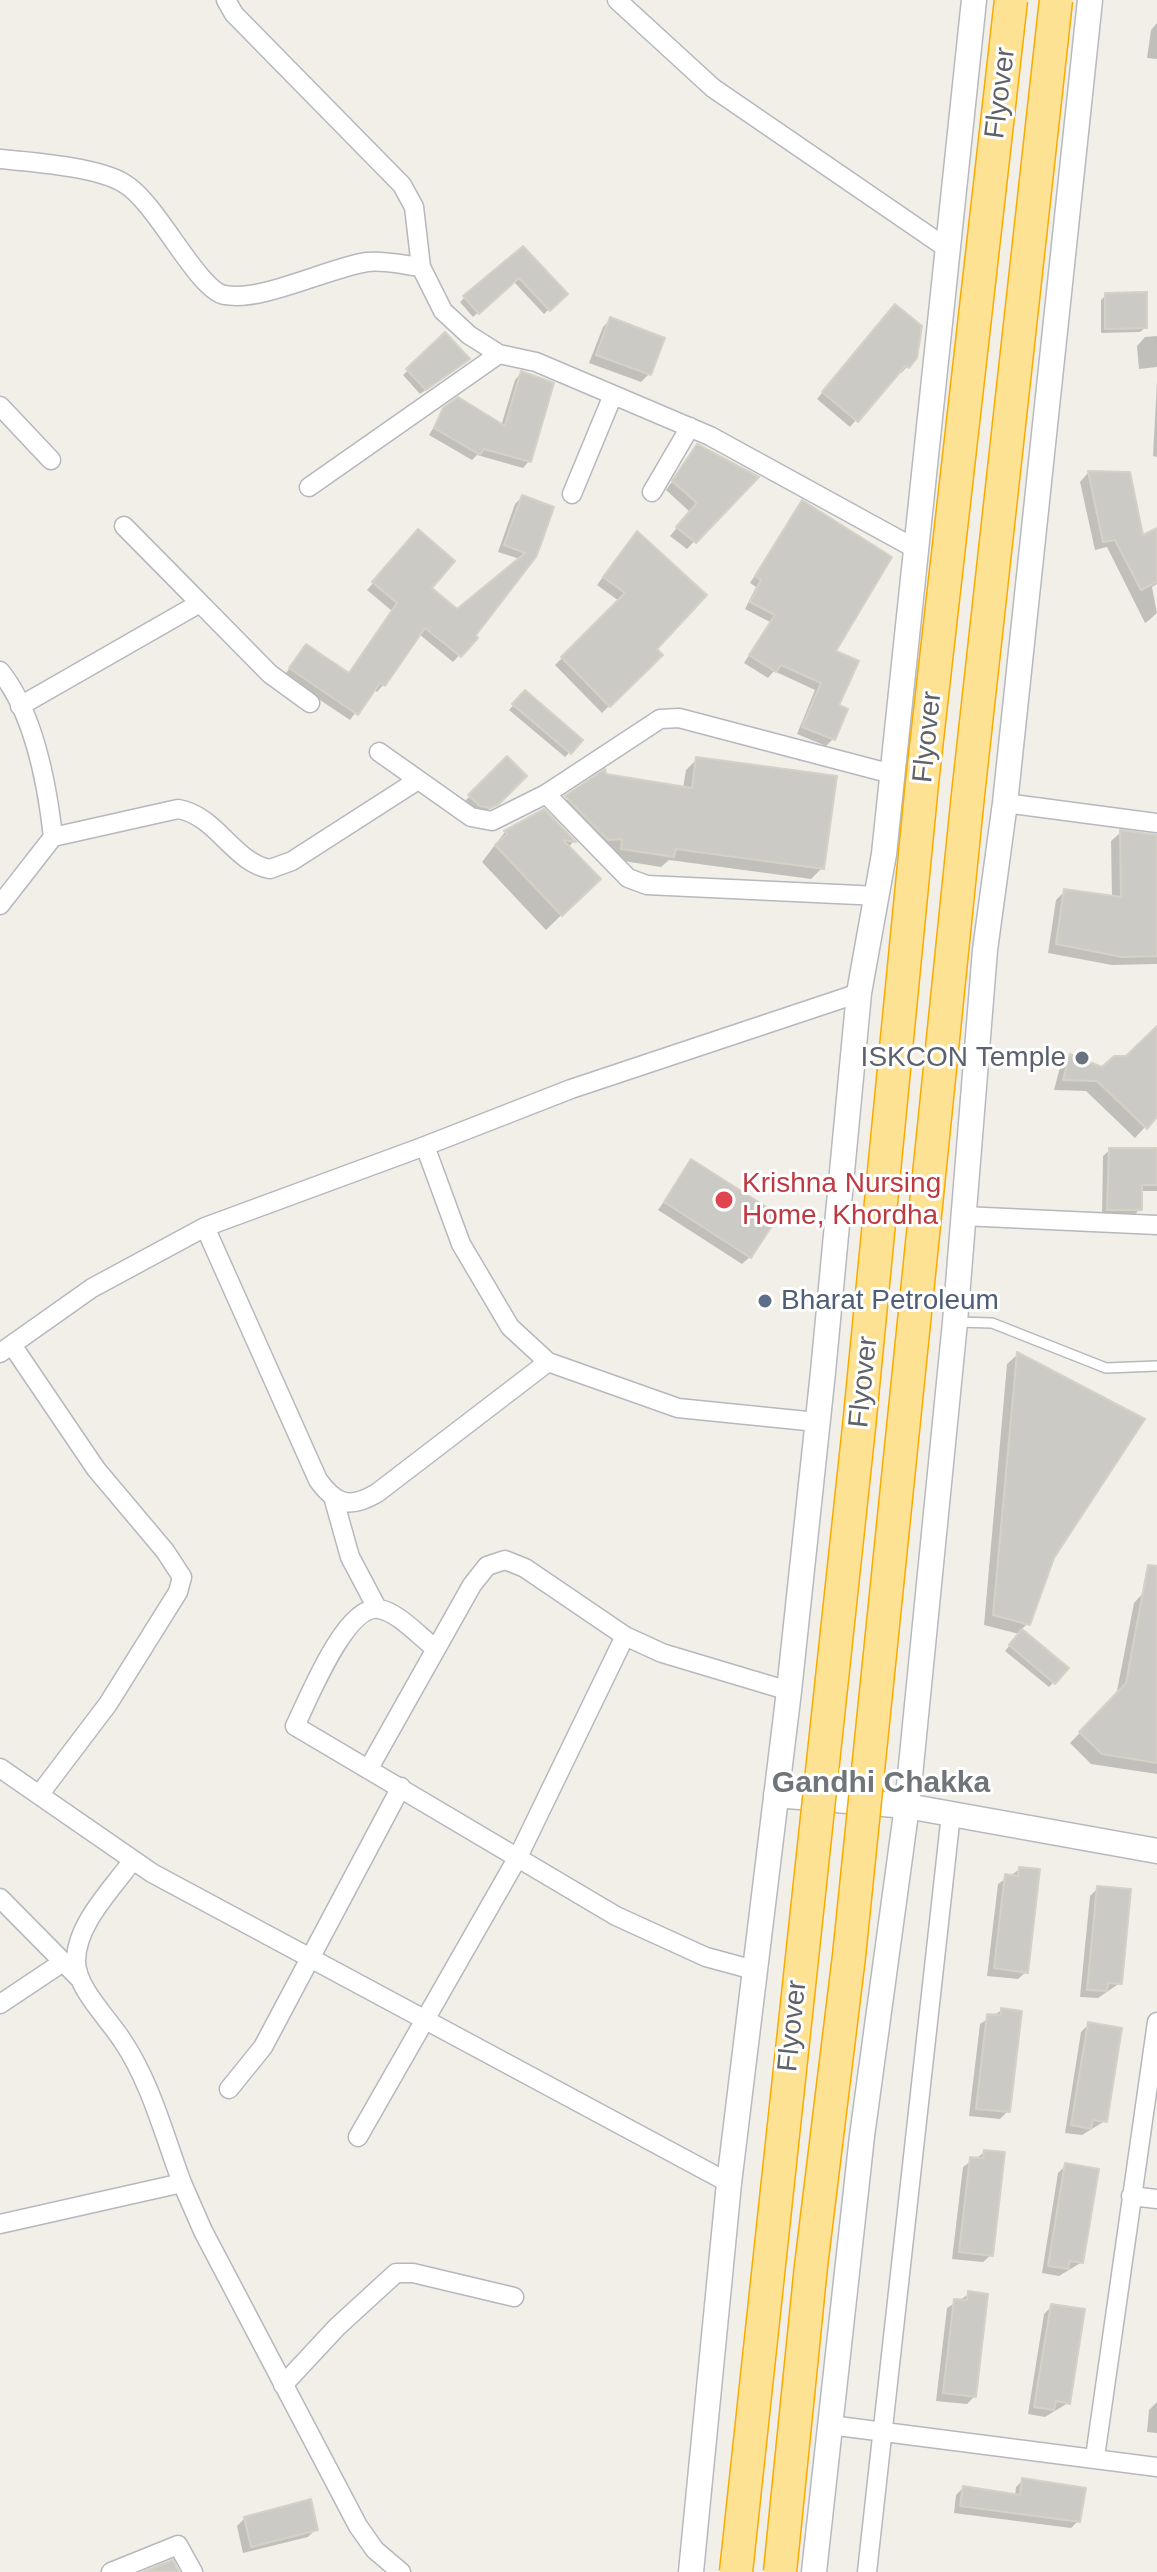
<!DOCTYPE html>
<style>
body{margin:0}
canvas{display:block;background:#f1efe8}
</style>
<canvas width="1157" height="2572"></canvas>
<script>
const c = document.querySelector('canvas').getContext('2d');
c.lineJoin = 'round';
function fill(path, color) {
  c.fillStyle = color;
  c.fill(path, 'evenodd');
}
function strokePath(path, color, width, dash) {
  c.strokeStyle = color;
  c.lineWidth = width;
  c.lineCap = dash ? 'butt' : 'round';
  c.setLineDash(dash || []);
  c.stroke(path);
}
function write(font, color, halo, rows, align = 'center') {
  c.font = font + ' Arial,sans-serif';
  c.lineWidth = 6;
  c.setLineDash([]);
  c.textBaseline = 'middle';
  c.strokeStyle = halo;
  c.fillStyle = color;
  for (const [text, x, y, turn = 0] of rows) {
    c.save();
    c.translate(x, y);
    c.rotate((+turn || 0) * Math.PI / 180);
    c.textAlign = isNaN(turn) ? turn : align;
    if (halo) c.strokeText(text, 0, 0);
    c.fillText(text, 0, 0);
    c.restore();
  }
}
const shadow = new Path2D(`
 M1157 23V59L1147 58 1151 30Z
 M497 267 501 270 565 294 544 314 513 281 473 317 460 302Z
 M1106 295 1145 328 1140 332 1101 333V300Z
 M889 313 916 358 901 373 898 371 850 427 817 399Z
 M611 319 663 339 649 374 641 382 589 363 603 327Z
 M445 335 463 363 420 394 403 375Z
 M1157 336V367L1139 369 1137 346 1145 337Z
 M521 373 529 461 523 468 477 455 472 460 429 435 444 410 501 426 515 380Z
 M1157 381V457L1153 456Z
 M698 446 756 477 687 549 670 536 690 512 666 490Z
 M1088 473 1128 474 1146 558 1157 530V584L1152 587 1157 613 1148 621 1145 623 1107 547 1095 550 1080 482Z
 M522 497 534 556 474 635 476 637 453 662 419 634 383 685 377 692 373 689 350 720 284 676 300 653 348 674 392 611 367 590 412 538 430 588 457 611 520 559 498 552 515 504Z
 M802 502 833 651 836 706 833 739 826 746 797 734 815 690 774 671 768 678 744 663 770 622 745 609 756 587 750 583Z
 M630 541 654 649 660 655 602 713 555 665 619 601 597 585Z
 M525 693 581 740 565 757 509 710Z
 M507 758 525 776 492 808 484 812 475 811 465 801Z
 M697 759 822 868 811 879 669 860 661 867 611 859 612 848 596 851 555 808 604 773 605 776 683 788 686 770Z
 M543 811 573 842 568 848 598 879 546 930 482 862 505 832Z
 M1121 832 1157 837V964L1112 965 1048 953 1056 900 1065 891 1112 898 1111 841Z
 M1157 1029V1114L1135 1138 1086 1091 1054 1090 1060 1067 1070 1057 1102 1069 1127 1058Z
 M1110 1150H1157V1191H1140V1209L1133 1216 1102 1215 1103 1156Z
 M692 1162 750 1257 742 1264 658 1210Z
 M1018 1354 1053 1558 1028 1623 1021 1630 1053 1683 1049 1687 1005 1651 1019 1634 984 1625 1007 1364Z
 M1144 1592 1157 1595V1774L1091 1764 1070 1743 1116 1696 1134 1603Z
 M1020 1869 1026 1972 1018 1979 987 1976 998 1884Z
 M1098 1888 1120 1983 1098 1998 1080 1997 1090 1896Z
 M1002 2010 1008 2111 1000 2119 969 2116 980 2024Z
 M1089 2024 1105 2121 1082 2135 1065 2133 1081 2032Z
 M985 2152 991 2255 983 2262 952 2259 963 2167Z
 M1066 2165 1082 2262 1059 2276 1042 2273 1058 2173Z
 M969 2294 975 2396 967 2404 936 2401 947 2308Z
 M1052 2306 1068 2403 1045 2417 1028 2414 1044 2314Z
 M1157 2402V2433L1147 2432 1149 2410Z
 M1023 2480 1078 2521 1071 2528 954 2513 956 2495 963 2488 1015 2496 1016 2487Z
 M245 2518 316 2529 308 2537 243 2553 237 2526Z`);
const building = new Path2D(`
 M523 246 568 294 550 311 519 278 479 314 463 296Z
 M1147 292V328L1105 329V293Z
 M895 304 922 326 917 358 909 368 906 365 858 422 822 392Z
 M610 317 665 338 651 375 596 355Z
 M445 332 470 359 426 390 406 369Z
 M521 371 554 383 531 462 484 449 480 455 434 428 443 408 458 397 505 426Z
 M697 444 759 477 696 543 676 527 697 503 672 481Z
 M1088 471 1130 472 1143 535 1157 528V582L1141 590 1115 540 1103 542Z
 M522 495 554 507 541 544 536 557 476 635 478 638 461 657 425 628 385 686 380 683 358 715 289 668 306 644 349 673 397 603 372 582 418 529 455 561 432 588 457 609 525 553 504 545Z
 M802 500 892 557 836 651 859 661 839 705 848 709 835 740 802 727 821 683 781 665 776 672 749 655 775 615 750 602 761 580 755 576Z
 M637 531 707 595 657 649 663 655 610 707 561 657 625 593 603 577Z
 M525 690 583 740 571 754 512 704Z
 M507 756 527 776 499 804 490 808 480 806 468 795Z
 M696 757 837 776 824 869 676 849 674 857 621 849 622 839 608 840 565 796 605 769 606 774 692 788Z
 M544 809 576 842 563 840 601 879 562 916 495 845 507 834 504 831Z
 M1120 830 1157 835V956L1122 957 1056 944 1064 889 1121 897Z
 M1157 1026V1117L1147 1129 1097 1081 1063 1080 1070 1054 1102 1067 1114 1056H1126Z
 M1109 1148H1157V1185H1142V1210H1107Z
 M691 1159 779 1215 751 1258 664 1202Z
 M1017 1352 1145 1419 1054 1558 1030 1625 993 1615Z
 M1148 1565 1157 1566V1763L1102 1754 1079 1732 1126 1683Z
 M1022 1629 1069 1668 1055 1684 1009 1645Z
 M1019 1867 1040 1869 1028 1973 994 1968 1005 1874 1018 1876Z
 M1097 1886 1131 1889 1122 1984 1108 1983 1107 1991 1087 1990Z
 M1001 2008 1022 2011 1010 2112 976 2109 987 2014 1001 2015Z
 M1088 2022 1122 2028 1107 2122 1093 2120 1091 2129 1071 2125Z
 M984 2150 1005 2152 993 2256 959 2252 970 2157 983 2158Z
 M1065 2163 1099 2169 1083 2263 1070 2261 1068 2269 1048 2266Z
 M968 2291 988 2294 976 2397 943 2393 954 2299 967 2300Z
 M1051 2304 1085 2309 1070 2404 1056 2401 1054 2410 1034 2407Z
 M1022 2478 1086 2488 1080 2522 960 2506 963 2486 1020 2495Z
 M311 2499 318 2530 251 2547 244 2517Z
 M173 2560 179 2572H143Z`);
const lane = new Path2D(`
 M957 1322 992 1323 1106 1368 1157 1366`);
const street = new Path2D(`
 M226 0 234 14 402 185 414 207 421 267
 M617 0 713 88 948 249
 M0 159C31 162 99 167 125 184 157 203 198 291 225 295 262 302 328 268 367 262 384 260 405 265 421 267L443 311 469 335 499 354 536 362 710 436 916 549
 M0 406 51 460
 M309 487 499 354
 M652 492 690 427
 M572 494 613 395
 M124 526 200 603
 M0 671C34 713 47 783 53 837L0 905
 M20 706 200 603 270 674 310 703
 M379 752 471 817 492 821 546 794 660 719 679 718 892 774
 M546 794 628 878 647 885 879 896
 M1005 803 1157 823
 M53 837 178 809C216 815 234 863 270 869L292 861 418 780
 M425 1146 571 1089 859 993
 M963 1216 1157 1225
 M205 1227 318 1480C336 1505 350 1509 377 1493L548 1362
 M12 1345 96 1469 165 1551 182 1577 178 1592 108 1704 39 1795
 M0 1353 92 1288 205 1227 425 1146 461 1244 510 1327 548 1362 678 1408 817 1422
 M334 1500 350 1557 377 1608
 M435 1648C420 1637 398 1612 379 1609 346 1603 308 1700 295 1726L616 1916 706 1957 754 1970
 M0 1768 152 1873 729 2183
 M369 1768 472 1585 487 1566 505 1560 525 1568 625 1636 662 1653 789 1691
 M0 1898 79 1978
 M0 2004 63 1962
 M229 2089 263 2047 401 1787
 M358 2137 518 1857 625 1636
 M182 2183 203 2231 358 2526 375 2550 401 2572
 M1131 2196 1157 2199
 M0 2224 182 2183C164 2135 151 2083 122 2040 108 2018 76 1988 76 1961 76 1924 113 1888 133 1860
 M283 2385 337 2327 396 2273H413L514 2297
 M830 2425 1157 2467
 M1095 2457 1157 2022
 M111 2572 178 2545 193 2572
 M867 2572 951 1814`);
const secondary = new Path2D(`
 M776 1795 907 1806 1157 1851
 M691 2572 729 2183 789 1691 823 1372 859 993 884 854 974 0
 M814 2572 862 2136 907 1806 955 1322 985 950 1005 803 1090 0`);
const highwayBridge = new Path2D(`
 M736 2572 859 1427 922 783 1011 0
 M780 2572 811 2266 849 1956 968 795 1056 0`);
const markers = [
 [1082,1058,8,"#6b7280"],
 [724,1200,10,"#e0444e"],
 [765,1301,8,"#5c6f8a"]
];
const streetNames = [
 ["Flyover",1001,93,-83],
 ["Flyover",928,737,-84],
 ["Flyover",864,1382,-84],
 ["Flyover",793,2026,-84]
];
const worshipNames = [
 ["ISKCON Temple",1066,1058]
];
const healthNames = [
 ["Krishna Nursing",742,1184],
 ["Home, Khordha",742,1216]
];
const serviceNames = [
 ["Bharat Petroleum",781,1301]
];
const neighbourhoodNames = [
 ["Gandhi Chakka",881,1784]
];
fill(shadow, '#0003');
fill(building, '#cccac5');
strokePath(building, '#d6d1c6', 2);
strokePath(lane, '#b5b8bc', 12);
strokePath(street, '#b5b8bc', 21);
strokePath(secondary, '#b6babf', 27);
strokePath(lane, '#fff', 9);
strokePath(street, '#fff', 18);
strokePath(secondary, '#fff', 24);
strokePath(highwayBridge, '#f9ab00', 35, []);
strokePath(highwayBridge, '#fde293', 32);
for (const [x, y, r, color] of markers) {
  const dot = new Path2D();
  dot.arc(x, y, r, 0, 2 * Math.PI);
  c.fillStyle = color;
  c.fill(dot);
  strokePath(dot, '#fff', 3);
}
write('28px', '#5f6368', '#fff', streetNames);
write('28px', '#5b616d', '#fff', worshipNames, 'right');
write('28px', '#be3a42', '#fff', healthNames, 'left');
write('28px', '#4e5e75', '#fff', serviceNames, 'left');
write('bold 30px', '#70757a', '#fff', neighbourhoodNames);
</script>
